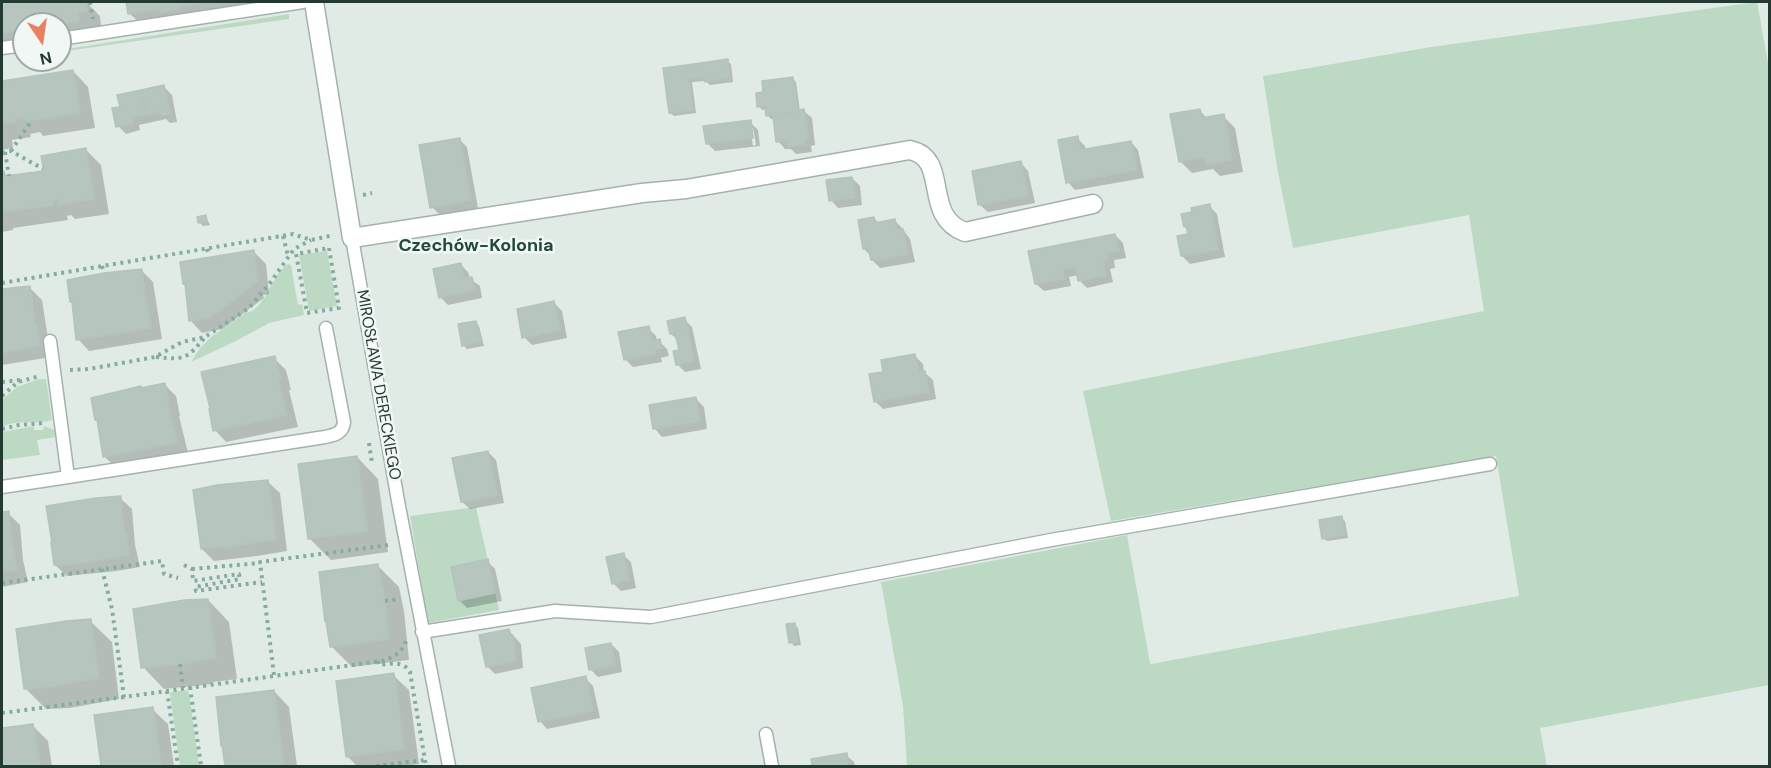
<!DOCTYPE html>
<meta charset="utf-8">
<style>
body{margin:0}
#map{position:relative;width:1771px;height:768px;overflow:hidden;background:#e1ebe6;font-family:"DM Sans",sans-serif}
canvas{display:block}
.frame{position:absolute;inset:0;border:3px solid #233a33;pointer-events:none}
.north{position:absolute;left:12px;top:12px;width:60px;height:60px;box-sizing:border-box;background:#f1f7f4;border:2px solid #9faba7;border-radius:50%;rotate:167deg;font-size:16px;font-weight:700;line-height:24px;text-align:center;color:#233a33}
.north::after{content:'';display:block;margin:auto;width:21px;height:27px;background:#e78162;clip-path:polygon(50% 0,100% 100%,50% 72%,0 100%)}
</style>
<div id="map">
<canvas width="1771" height="768"></canvas>
<div class="frame"></div>
<div class="north">N</div>
</div>
<script>
const c = document.querySelector('canvas').getContext('2d');
c.lineJoin = 'round';
function fill(path, color) {
  c.fillStyle = color;
  c.fill(path, 'evenodd');
}
function strokePath(path, color, width, dash) {
  c.strokeStyle = color;
  c.lineWidth = width;
  c.lineCap = dash ? 'butt' : 'round';
  c.setLineDash(dash || []);
  c.stroke(path);
}
function write(font, color, halo, rows, align = 'center') {
  c.font = font + ' "DM Sans",sans-serif';
  c.lineWidth = 5;
  c.setLineDash([]);
  c.textBaseline = 'middle';
  c.strokeStyle = halo;
  c.fillStyle = color;
  for (const [text, x, y, turn = 0] of rows) {
    c.save();
    c.translate(x, y);
    c.rotate((+turn || 0) * Math.PI / 180);
    c.textAlign = isNaN(turn) ? turn : align;
    if (halo) c.strokeText(text, 0, 0);
    c.fillText(text, 0, 0);
    c.restore();
  }
}
const green = new Path2D(`
 M1757 2 1770 74 1769 685 1540 728 1547 766H907L903 706 881 582 1127 535 1150 663 1151 664 1519 596 1496 456 1111 521 1083 391 1484 311 1469 215 1293 248 1277 167 1263 76 1431 47Z
 M289 14V19L60 52V50Z
 M327 251 337 306 309 311 299 255Z
 M288 264 291 265 298 305 302 304 304 315 269 323 236 341 191 362 200 348 211 337 245 313C266 311 271 274 288 264Z
 M39 379H46L52 420C37 425 17 419 2 427V400L17 387Z
 M34 426V430H43L44 426 54 430 56 437 37 440 40 455 2 460V432Z
 M476 507 499 610 428 623 410 516Z
 M187 690 189 693 199 766H180L170 694 171 692Z`);
const shadow = new Path2D(`
 M2 2H89L90 6 100 16 101 26 92 27 93 36 60 44V24H24V47L2 53Z
 M128 2H278L145 28 129 13Z
 M727 61 731 64 733 82 710 85 705 81 692 82 696 113 674 116 670 113 664 69Z
 M73 71 88 87 95 128 43 136 40 132 30 134 31 137 12 140 13 148 2 150V82Z
 M793 79 796 82 800 111H804L812 118 815 145 811 146 812 152 796 154 791 149H785L778 141 775 119H771L768 116 767 109 762 110 759 106 765 93Z
 M164 87 172 95 177 122 170 123 166 119 139 125 140 130 126 134 118 126 122 108Z
 M1199 110 1208 119 1223 116 1235 128 1243 172 1220 176 1213 169 1192 173 1180 161Z
 M750 122 758 130 760 146 715 151 707 143ZM750 128H753L756 145 753 146Z
 M1077 138 1085 146 1086 150 1131 142 1138 150 1144 178 1075 190 1068 182Z
 M459 139 467 147 478 208 440 215 432 207Z
 M86 150 101 165 109 214 75 219 71 215 67 216 68 220 13 228V230L2 232V173L8 177 45 172Z
 M1021 163 1028 171 1035 203 988 212 980 205Z
 M852 178 860 186 862 205 838 208 831 200Z
 M1209 206 1217 214 1225 257 1190 264 1182 256 1190 235 1188 229 1185 226Z
 M206 217 210 225 203 226 199 222Z
 M874 218 879 223 894 220 902 228 910 239 915 262 880 268 872 260 871 256 864 249Z
 M1115 235 1123 243 1126 258 1114 260 1115 268 1110 269 1113 282 1087 288 1079 280 1078 275 1069 277 1071 286 1044 291 1036 284Z
 M254 252 266 264 269 294 263 295 264 298 222 329 202 333 191 321 186 286 184 284Z
 M461 265 468 272 470 279 480 286 482 298 448 305 440 297Z
 M141 270 153 282 162 339 89 351 78 339Z
 M30 288 42 300 51 357 2 365V291Z
 M554 303 562 311 567 338 532 345 524 337Z
 M684 319 692 327 701 369 685 372 677 364 681 351 679 341 671 334Z
 M475 322 479 326 484 346 467 349 463 345Z
 M648 328 656 336 657 341H659L667 349 669 356 661 358 662 362 633 367 625 359Z
 M915 356 923 364 924 372 933 380 936 399 883 409 875 401 885 373Z
 M274 358 286 370 291 390H289L298 427 226 442 215 430Z
 M164 384 176 396 180 416H179L188 453 116 468 104 456 99 421 142 389Z
 M696 399 704 407 707 429 662 437 655 429Z
 M488 452 496 460 504 503 470 509 462 502Z
 M357 457 378 479 388 552 331 560 309 538Z
 M268 482 280 493 287 551 257 556 214 561 202 549Z
 M120 498 132 509 135 545 140 567 117 571 67 576 55 565Z
 M2 513H8L20 525 23 560 28 582 2 587Z
 M1341 518 1345 521 1348 538 1327 541 1323 538Z
 M623 555 631 562 636 588 621 591 613 583Z
 M487 561 495 569 502 601 467 608 459 600Z
 M378 566 399 587 404 611 409 660 352 667 331 646Z
 M208 600 229 622 237 679 213 682V684L164 689 143 667Z
 M90 621 112 642 119 699 70 708 46 709 25 688Z
 M794 625 798 628 801 645 794 646 791 642Z
 M509 631 521 644 523 668 495 674 487 666Z
 M611 644 619 652 622 672 598 677 590 669Z
 M393 675 409 690 419 764 403 766H357L347 756Z
 M585 678 593 686 600 718 547 729 540 721Z
 M274 691 289 707 297 766H227L217 699Z
 M152 709 168 724 174 766H103L96 716Z
 M33 726 48 741 52 766H2V730Z
 M846 755 854 762 855 766H814L813 761Z`);
const building = new Path2D(`
 M2 2H85L87 11 77 12 79 21 60 24H24V30L2 33Z
 M126 2H207L179 6V9L160 12 159 9 128 14Z
 M728 59 730 78 705 82 704 77 689 79 687 65Z
 M687 65 693 110 669 113 663 68Z
 M73 70 80 113 26 121 25 117 16 119V122L2 124V81Z
 M793 77 798 112 766 116 765 106 757 107 756 93 763 92 762 81Z
 M164 85 170 114 160 116V112L146 115 141 90Z
 M141 90 146 115 132 117 133 123 116 127 112 108 120 107 117 95Z
 M804 109 808 138H804L805 144 787 147 786 141 776 142 773 116 798 112V110Z
 M1200 109 1202 118 1224 114 1232 160 1207 165 1205 157 1179 162 1170 114Z
 M751 120 753 138 706 144 703 126Z
 M1078 136 1080 150 1131 141 1137 170 1066 183 1058 140Z
 M460 138 471 200 430 208 419 145Z
 M86 148 94 199 58 205V200L53 201 54 205 2 212V172L4 171 5 176 44 171 41 156Z
 M1021 161 1028 196 978 205 972 171Z
 M852 177 855 198 829 201 826 180Z
 M1210 204 1218 250 1181 256 1177 236 1188 234 1186 226 1184 227 1181 214 1192 212 1191 208Z
 M206 215 207 222 198 223 197 217Z
 M874 217 875 223 895 219 897 230 903 229 908 254 880 260H871L868 248 863 249 858 220Z
 M1115 234 1119 251 1107 253 1108 260 1103 261 1106 275 1078 281 1075 267 1063 269 1064 279 1035 284 1028 251Z
 M254 250 258 282 252 283V286L210 318 189 321 185 284H183L180 262Z
 M461 263 464 278 472 277 475 290 439 298 433 269Z
 M142 269 146 306 147 305 151 328 76 340 72 302H70L67 280 104 273Z
 M30 286 35 324 36 323 40 345 2 353V289Z
 M554 301 560 330 522 338 517 309Z
 M685 317 694 361 676 365 673 351 679 350 675 333 670 334 667 321Z
 M476 321 481 342 462 346 458 324Z
 M649 326 652 341 660 339 662 349 654 350 655 354 624 360 618 332Z
 M915 354 919 372 925 371 929 392 874 402 869 374 883 372 881 360Z
 M275 356 280 378 278 379 287 415 213 431 209 409 210 408 201 372Z
 M165 383 169 404 168 405 177 442 103 457 97 420H95L91 398 141 386V388Z
 M696 397 700 421 653 429 649 405Z
 M488 451 497 495 461 502 452 458Z
 M357 456 367 531 308 539 298 464Z
 M268 480 276 539 225 548V546L201 549 193 490 217 485Z
 M121 496 124 533H126L129 555 78 564 54 565 51 543H52L46 506 96 498Z
 M9 511 12 549 13 548 17 570 2 572V512Z
 M1342 516 1345 535 1322 539 1319 520Z
 M624 553 629 580 612 584 606 557Z
 M488 559 495 593 458 601 451 567Z
 M378 564 382 588H383L389 639 330 647 326 622H325L319 572Z
 M208 599 216 658 192 661V663L141 668 133 609 184 600Z
 M91 619 99 678 48 687 24 689 16 629 66 621Z
 M795 623 798 642 789 643 786 624Z
 M509 629 511 635H513L516 661 486 667 479 635Z
 M611 643 615 665 589 670 585 648Z
 M394 673 404 749 346 757 336 681Z
 M586 676 593 711 538 722 531 688Z
 M274 690 284 766H225L222 745 221 746 216 697Z
 M153 707 161 766H101L94 715Z
 M33 724 40 766H2V728Z
 M847 753 849 766H808H812L811 759Z`);
const path = new Path2D(`
 M90 2 93 19
 M11 151 32 120
 M5 152 9 176
 M2 153 11 151 43 169
 M363 195 372 193
 M283 236 288 256
 M329 248 339 308 307 313 296 254Z
 M207 249 209 256
 M102 266 104 273
 M2 283 293 234 311 240 334 235
 M156 357C185 360 187 359 205 337
 M70 370 89 369 155 357 182 342 205 337 249 308 270 283 294 249 311 240
 M2 382 20 380
 M2 396 18 382 40 376
 M2 429 19 425 46 423
 M369 443 372 463
 M184 565 192 569 193 581 239 574 240 579 195 587 196 591 262 582
 M102 569 112 609 124 697 381 661C394 658 404 651 407 638
 M192 569 260 563
 M2 583 162 561 164 574 178 578
 M385 601 400 599
 M378 661 379 665C390 664 403 660 410 672L426 766
 M180 664 183 688
 M274 675 260 562 389 545
 M190 687 201 766
 M167 691 178 766
 M2 713 124 697
 M376 766 425 760`);
const lane = new Path2D(`
 M60 39 303 2
 M2 48 24 45
 M352 238 398 501 449 766
 M68 477 325 437C335 435 343 433 344 422L326 328
 M2 487 68 477 50 341
 M422 632 555 611 651 617 1051 540 1490 464
 M766 734 772 766`);
const street = new Path2D(`
 M314 2 352 238 642 193 686 189 910 150C951 159 921 216 965 232L1093 204`);
const streetNames = [
 ["MIROSŁAWA DERECKIEGO",378,385,80]
];
const neighbourhoodNames = [
 ["Czechów-Kolonia",476,246]
];
fill(green, '#bcdac3');
fill(shadow, '#0003');
fill(building, '#b7c5bf');
strokePath(building, '#b4c4bd', 1.5);
strokePath(lane, '#a4b2ad', 15);
strokePath(street, '#a4b2ad', 21);
strokePath(path, '#84ac9f', 4, [3, 4.5]);
strokePath(lane, '#fff', 12);
strokePath(street, '#fff', 18);
write('16px', '#233a33', '#f1f7f4', streetNames);
write('bold 18px', '#204a40', '#f1f7f4', neighbourhoodNames);
</script>
